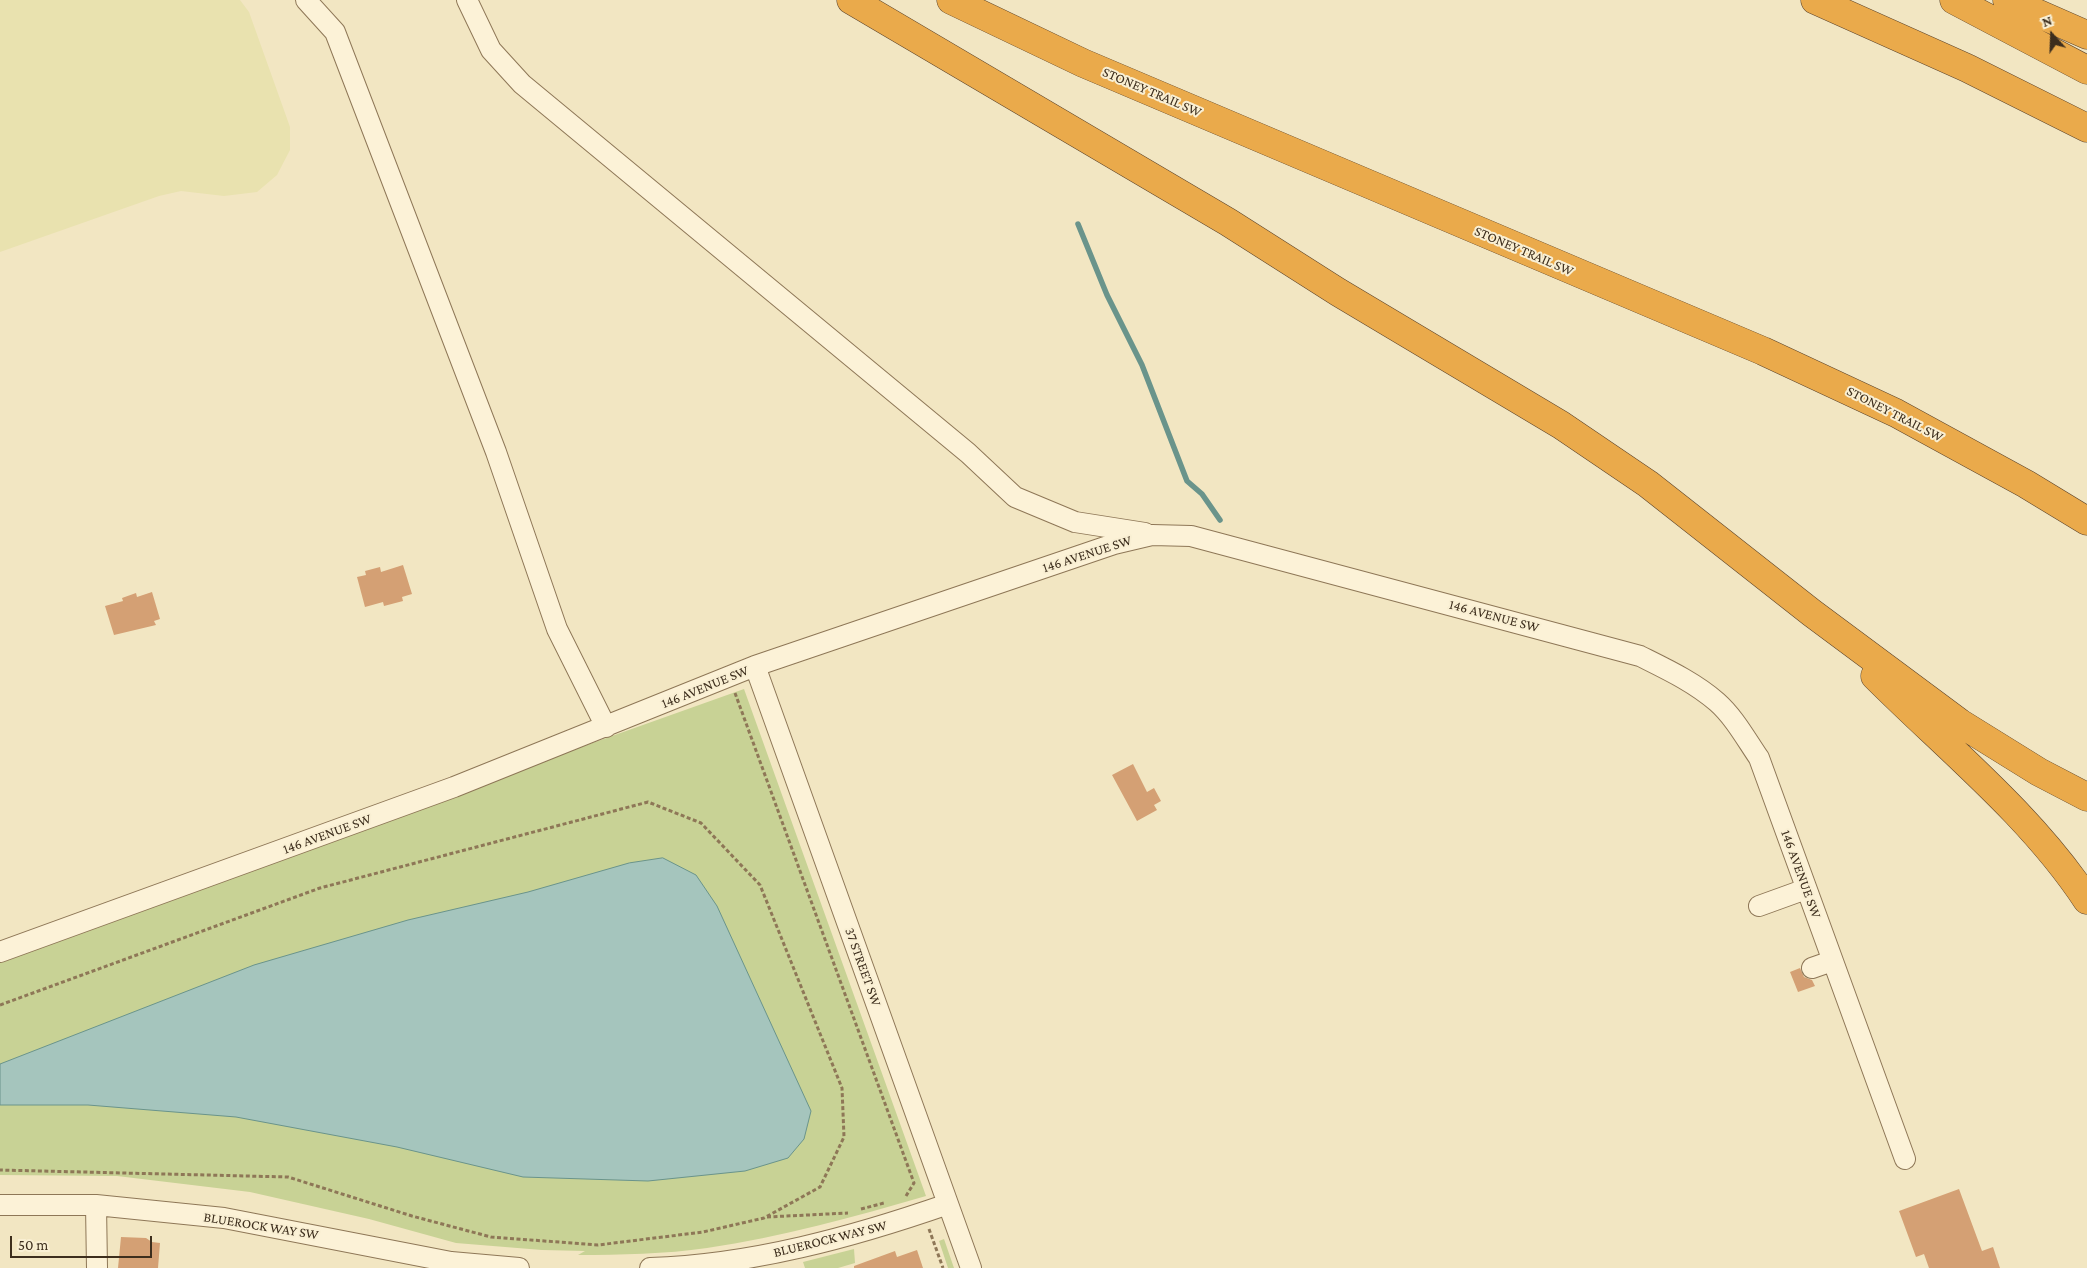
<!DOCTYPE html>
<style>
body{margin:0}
#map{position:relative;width:2087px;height:1268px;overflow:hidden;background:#f2e6c2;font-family:"Crimson Pro",serif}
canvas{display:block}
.north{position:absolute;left:2027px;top:10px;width:50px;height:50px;-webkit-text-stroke:4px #f9efd3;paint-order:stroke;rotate:340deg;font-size:14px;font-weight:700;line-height:20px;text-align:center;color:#3d2e1d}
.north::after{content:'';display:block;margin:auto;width:18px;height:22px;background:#3d2e1d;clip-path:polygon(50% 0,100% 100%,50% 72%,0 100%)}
.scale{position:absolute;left:10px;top:1236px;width:142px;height:22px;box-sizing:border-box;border:2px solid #3d2e1d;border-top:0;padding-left:6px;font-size:15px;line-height:18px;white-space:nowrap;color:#3d2e1d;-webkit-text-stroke:4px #f9efd3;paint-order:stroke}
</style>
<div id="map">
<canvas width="2087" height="1268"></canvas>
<div class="north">N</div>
<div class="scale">50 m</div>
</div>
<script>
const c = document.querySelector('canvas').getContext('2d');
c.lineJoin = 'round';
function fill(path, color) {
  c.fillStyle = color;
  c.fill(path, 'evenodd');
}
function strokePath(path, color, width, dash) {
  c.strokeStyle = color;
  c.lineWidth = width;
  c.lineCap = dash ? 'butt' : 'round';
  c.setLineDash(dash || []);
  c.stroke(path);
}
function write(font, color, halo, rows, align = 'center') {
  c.font = font + ' "Crimson Pro",serif';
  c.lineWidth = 4;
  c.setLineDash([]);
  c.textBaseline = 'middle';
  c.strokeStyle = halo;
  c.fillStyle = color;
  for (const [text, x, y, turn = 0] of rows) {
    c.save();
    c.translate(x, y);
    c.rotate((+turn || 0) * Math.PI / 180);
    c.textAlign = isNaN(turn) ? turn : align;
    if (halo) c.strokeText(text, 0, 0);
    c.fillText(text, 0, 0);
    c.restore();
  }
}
const farmland = new Path2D(`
 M0 0H240L249 12 290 127V150L277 175 257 192 224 196 181 191 159 196 0 252Z`);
const green = new Path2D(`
 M744 689 926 1196C854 1217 781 1237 707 1248 665 1254 621 1255 578 1255L585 1251 542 1250 456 1243 369 1219 250 1192 117 1176 0 1175V954Z
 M944 1239 954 1268H948L939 1241Z
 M854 1249 855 1263 838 1268H805L803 1262Z`);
const water = new Path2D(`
 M663 858 696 875 717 906 811 1111 804 1139 788 1158 745 1171 648 1181 523 1177 397 1147 236 1117 88 1105H0V1064L254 965 408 920 528 892 629 863Z`);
const stream = new Path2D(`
 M1078 224 1107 295 1142 365 1187 481 1202 494 1220 520`);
const building = new Path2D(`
 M403 565 412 594 402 597 403 601 384 606 383 602 365 607 357 577 366 575 365 571 380 567 381 572Z
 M152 592 160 619 154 621 156 625 114 635 105 606 123 601 122 598 136 593 137 597Z
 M1133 764 1147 792 1154 788 1161 801 1154 805 1157 810 1137 821 1112 775Z
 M1800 968 1804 977 1812 980 1815 986 1798 992 1790 972Z
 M1959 1189 1982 1251 1993 1247 2000 1268H1929L1924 1254 1916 1257 1899 1211Z
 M121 1237 146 1238 152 1242 160 1243 158 1268H118Z
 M917 1250 923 1268H854V1266L895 1251 897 1257Z`);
const path = new Path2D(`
 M735 693 914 1183 906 1196
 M0 1005 320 888 648 802 701 823 760 885 842 1088 844 1137 820 1187 764 1218 703 1232 598 1245 491 1237 412 1216 288 1177 0 1170
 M861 1209 884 1203
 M767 1217 848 1213
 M929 1229 943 1268`);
const minor = new Path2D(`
 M306 0 335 32 496 452 557 629 606 727
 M467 0 491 50 522 84 968 453 1015 497 1075 522 1145 533
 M755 666 971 1268
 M1759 906 1806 889
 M0 952 454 787 755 666 1114 544 1152 535 1191 536 1640 656C1666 669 1694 682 1717 702 1734 717 1746 739 1759 758L1905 1159
 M1812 968 1832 961
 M0 1205H96L224 1218 451 1262 519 1268
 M96 1205 97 1268
 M650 1268C751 1265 853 1237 948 1204`);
const highway = new Path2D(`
 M851 0 1228 222 1338 292 1561 425 1648 484 1812 613 1960 723 2039 772 2087 797
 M951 0 1083 63 1763 351 1896 413 2026 484 2087 521
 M1815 0 1967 68 2087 128
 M1954 0 2087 70
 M2007 0 2087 35
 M1875 676C1947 748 2031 815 2087 900`);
const streetNames = [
 ["STONEY TRAIL SW",1152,92,23],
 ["STONEY TRAIL SW",1524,251,23],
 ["STONEY TRAIL SW",1895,414,27],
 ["146 AVENUE SW",1087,554,-18],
 ["146 AVENUE SW",1494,616,15],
 ["146 AVENUE SW",705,687,-22],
 ["146 AVENUE SW",327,834,-20],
 ["146 AVENUE SW",1801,874,70],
 ["37 STREET SW",863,967,70],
 ["BLUEROCK WAY SW",261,1226,9],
 ["BLUEROCK WAY SW",830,1239,-14]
];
fill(farmland, '#e9e2af');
fill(green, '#c8d295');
fill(water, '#a5c5bd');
strokePath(water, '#6a948b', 1);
strokePath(stream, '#6a948b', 5.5);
fill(building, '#d4a074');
strokePath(minor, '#8e7757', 22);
strokePath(highway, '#5c442c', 29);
strokePath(path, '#8e7757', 3, [4, 2.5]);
strokePath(minor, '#fcf2d7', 20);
strokePath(highway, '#eaaa4b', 28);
write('14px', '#3d2e1d', '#f9efd3', streetNames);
</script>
